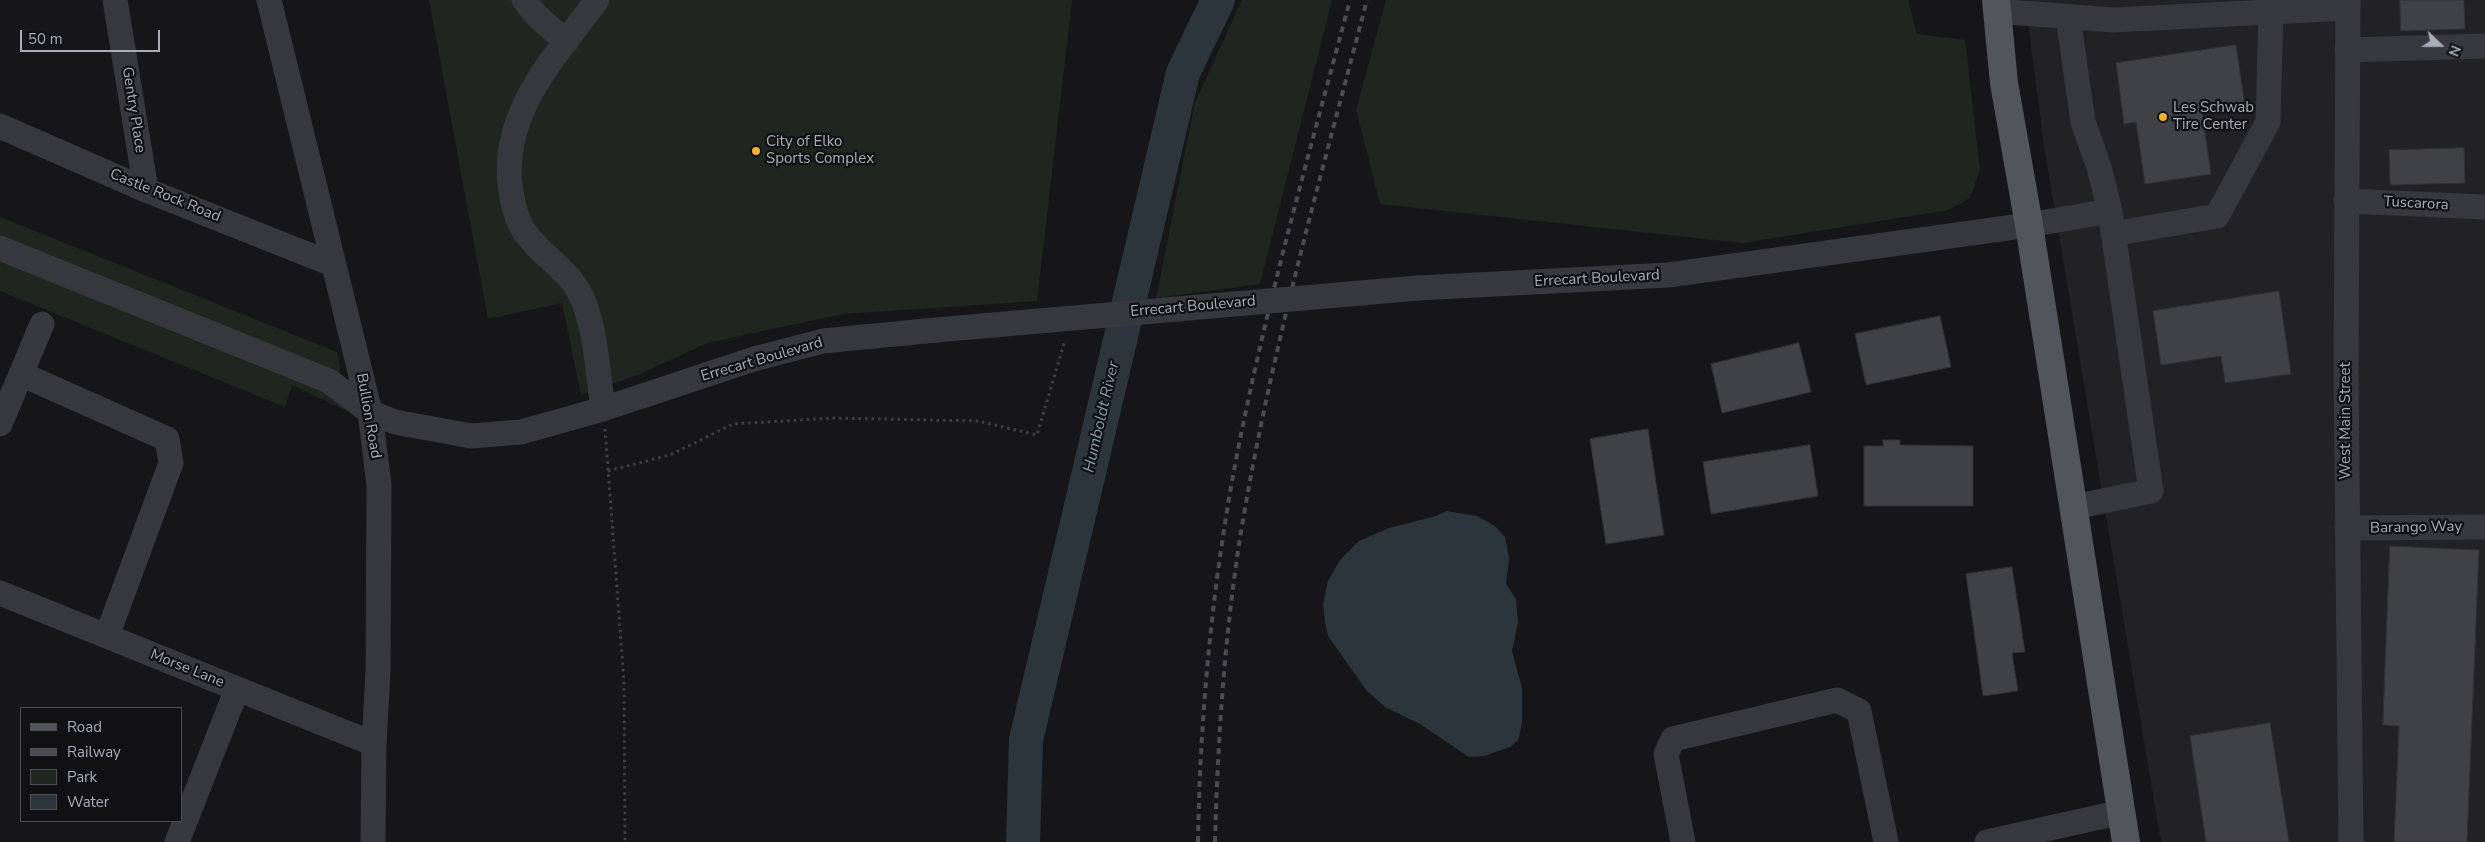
<!DOCTYPE html>
<style>
body{margin:0}
#map{position:relative;width:2485px;height:842px;overflow:hidden;background:#161618;font-family:"Nunito Sans",sans-serif}
canvas{display:block}
.legend{position:absolute;left:20px;top:707px;width:162px;height:115px;box-sizing:border-box;background:#111113;border:1px solid #4d4f55;margin:0;padding:6px 9px;list-style:none;font-size:15px;color:#a8adb8}
.legend li{display:flex;align-items:center;gap:10px;height:25px}
.legend b{width:25px;border:1px solid #4d4f55}
.north{position:absolute;left:2415px;top:20px;width:50px;height:50px;-webkit-text-stroke:4px #111113;paint-order:stroke;rotate:112deg;font-size:14px;font-weight:700;line-height:20px;text-align:center;color:#a8adb8}
.north::after{content:'';display:block;margin:auto;width:18px;height:22px;background:#a8adb8;clip-path:polygon(50% 0,100% 100%,50% 72%,0 100%)}
.scale{position:absolute;left:20px;top:30px;width:140px;height:22px;box-sizing:border-box;border:2px solid #a8adb8;border-top:0;padding-left:6px;font-size:15px;line-height:18px;white-space:nowrap;color:#a8adb8;-webkit-text-stroke:4px #111113;paint-order:stroke}
</style>
<div id="map">
<canvas width="2485" height="842"></canvas>
<ul class="legend">
<li><b style="height:6px;background:#53555c"></b>Road</li>
<li><b style="height:6px;background:#4a4c52"></b>Railway</li>
<li><b style="height:14px;background:#1e261f"></b>Park</li>
<li><b style="height:14px;background:#2c353c"></b>Water</li>
</ul>
<div class="north">N</div>
<div class="scale">50 m</div>
</div>
<script>
const c = document.querySelector('canvas').getContext('2d');
c.lineJoin = 'round';
function fill(path, color) {
  c.fillStyle = color;
  c.fill(path, 'evenodd');
}
function strokePath(path, color, width, dash) {
  c.strokeStyle = color;
  c.lineWidth = width;
  c.lineCap = dash ? 'butt' : 'round';
  c.setLineDash(dash || []);
  c.stroke(path);
}
function write(font, color, halo, rows, align = 'center') {
  c.font = font + ' "Nunito Sans",sans-serif';
  c.lineWidth = 4.5;
  c.setLineDash([]);
  c.textBaseline = 'middle';
  c.strokeStyle = halo;
  c.fillStyle = color;
  for (const [text, x, y, turn = 0] of rows) {
    c.save();
    c.translate(x, y);
    c.rotate((+turn || 0) * Math.PI / 180);
    c.textAlign = isNaN(turn) ? turn : align;
    if (halo) c.strokeText(text, 0, 0);
    c.fillText(text, 0, 0);
    c.restore();
  }
}
const built = new Path2D(`
 M2025 0H2485V842H2161L2045 153Z`);
const green = new Path2D(`
 M429 0H1072L1037 301 842 314 707 343 640 374 581 395 562 303 488 319Z
 M1242 0H1332L1260 284 1156 298 1195 102Z
 M1386 0H1908L1917 34 1965 40 1980 170 1970 198 1948 210 1743 243 1380 204 1356 110Z
 M0 217 337 352 347 411 292 385 285 407 0 291Z`);
const water = new Path2D(`
 M1447 511 1477 516 1495 526 1505 537 1509 558 1506 584 1516 599 1518 622 1512 651 1522 688V724L1518 740 1510 747 1484 756 1469 757 1420 724 1385 707 1367 691 1328 636 1325 621 1323 604 1328 581 1340 560 1359 541 1389 528 1436 516Z`);
const river = new Path2D(`
 M1023 842 1026 740 1183 73 1218 0`);
const building = new Path2D(`
 M2400 0H2464L2465 29 2401 31Z
 M2236 45 2245 106 2202 112 2211 174 2145 184 2136 122 2124 124 2116 63Z
 M2464 148 2465 183 2390 185 2389 150Z
 M2279 291 2291 374 2225 383 2221 356 2161 365 2153 311Z
 M1940 316 1951 367 1866 385 1855 334Z
 M1799 343 1811 392 1722 413 1711 364Z
 M1648 429 1664 535 1606 544 1590 439Z
 M1883 440H1900V445L1973 446V506H1864V446H1883Z
 M1810 445 1818 496 1711 514 1703 462Z
 M2390 546 2479 550 2467 842H2394L2399 726 2383 725Z
 M2012 567 2025 652 2012 653 2018 691 1983 696 1966 574Z
 M2270 723 2289 842H2206L2190 736Z`);
const path = new Path2D(`
 M605 429 624 682 625 842
 M608 471 670 455 733 424 833 418 978 421 1037 435 1065 340`);
const minor = new Path2D(`
 M115 0 146 190
 M269 0 370 412 379 485 378 671 374 744 373 842
 M524 0 536 15 566 42
 M597 0C557 55 502 110 510 184 512 201 515 217 524 231 541 257 571 270 583 300 596 331 598 375 603 409
 M2348 0 2346 372 2351 842
 M1996 11 2113 20 2348 8
 M2068 17 2083 122 2099 167 2110 211 2151 491 2074 507
 M2347 50 2485 46
 M0 126 146 190 332 264
 M2346 201 2485 207
 M2113 234 2217 216 2268 122 2271 12
 M0 248 329 381 370 412 395 422 471 436 521 432 603 409 754 359 823 341 936 330
 M1418 288 1668 275 2029 225 2110 211
 M21 374 167 439 171 463 107 636
 M0 424 42 324
 M2347 528 2485 527
 M0 593 374 744
 M177 842 237 689
 M1683 842 1666 754 1673 739 1837 700 1859 711 1886 842
 M1987 842 2122 812`);
const major = new Path2D(`
 M1996 0 2004 83 2029 225 2126 842`);
const rail = new Path2D(`
 M1198 842C1200 716 1212 588 1235 465 1265 308 1309 154 1350 0
 M1215 842C1218 735 1225 626 1243 520 1273 344 1322 172 1367 0`);
const minorBridge = new Path2D(`
 M936 330 1418 288`);
const markers = [
 [2163,117,5,"#f2b134"],
 [756,151,5,"#f2b134"]
];
const poiNames = [
 ["Les Schwab",2173,108],
 ["Tire Center",2173,125],
 ["City of Elko",766,142],
 ["Sports Complex",766,159]
];
const streetNames = [
 ["Gentry Place",133,110,81],
 ["Castle Rock Road",165,196,22],
 ["Tuscarora",2416,204,3],
 ["Errecart Boulevard",1597,279,-3],
 ["Errecart Boulevard",1193,307,-5],
 ["Errecart Boulevard",762,360,-16],
 ["Bullion Road",368,416,80],
 ["West Main Street",2346,421,-90],
 ["Barango Way",2416,528,-1],
 ["Morse Lane",187,669,22]
];
const waterNames = [
 ["Humboldt River",1102,417,-77]
];
fill(built, '#222225');
fill(green, '#1e261f');
fill(water, '#2c353c');
strokePath(river, '#2c353c', 34);
fill(building, '#404145');
strokePath(building, '#303034', 1);
strokePath(path, '#3d3f44', 3, [2.5, 4]);
strokePath(minor, '#37383d', 25);
strokePath(major, '#53555c', 28);
strokePath(rail, '#4a4c52', 4, [6, 5]);
strokePath(minorBridge, '#37383d', 25);
for (const [x, y, r, color] of markers) {
  const dot = new Path2D();
  dot.arc(x, y, r, 0, 2 * Math.PI);
  c.fillStyle = color;
  c.fill(dot);
  strokePath(dot, '#111113', 2);
}
write('15px', '#a8adb8', '#111113', poiNames, 'left');
write('15px', '#a8adb8', '#111113', streetNames);
write('italic 16px', '#7f9bb3', '#111113', waterNames);
</script>
